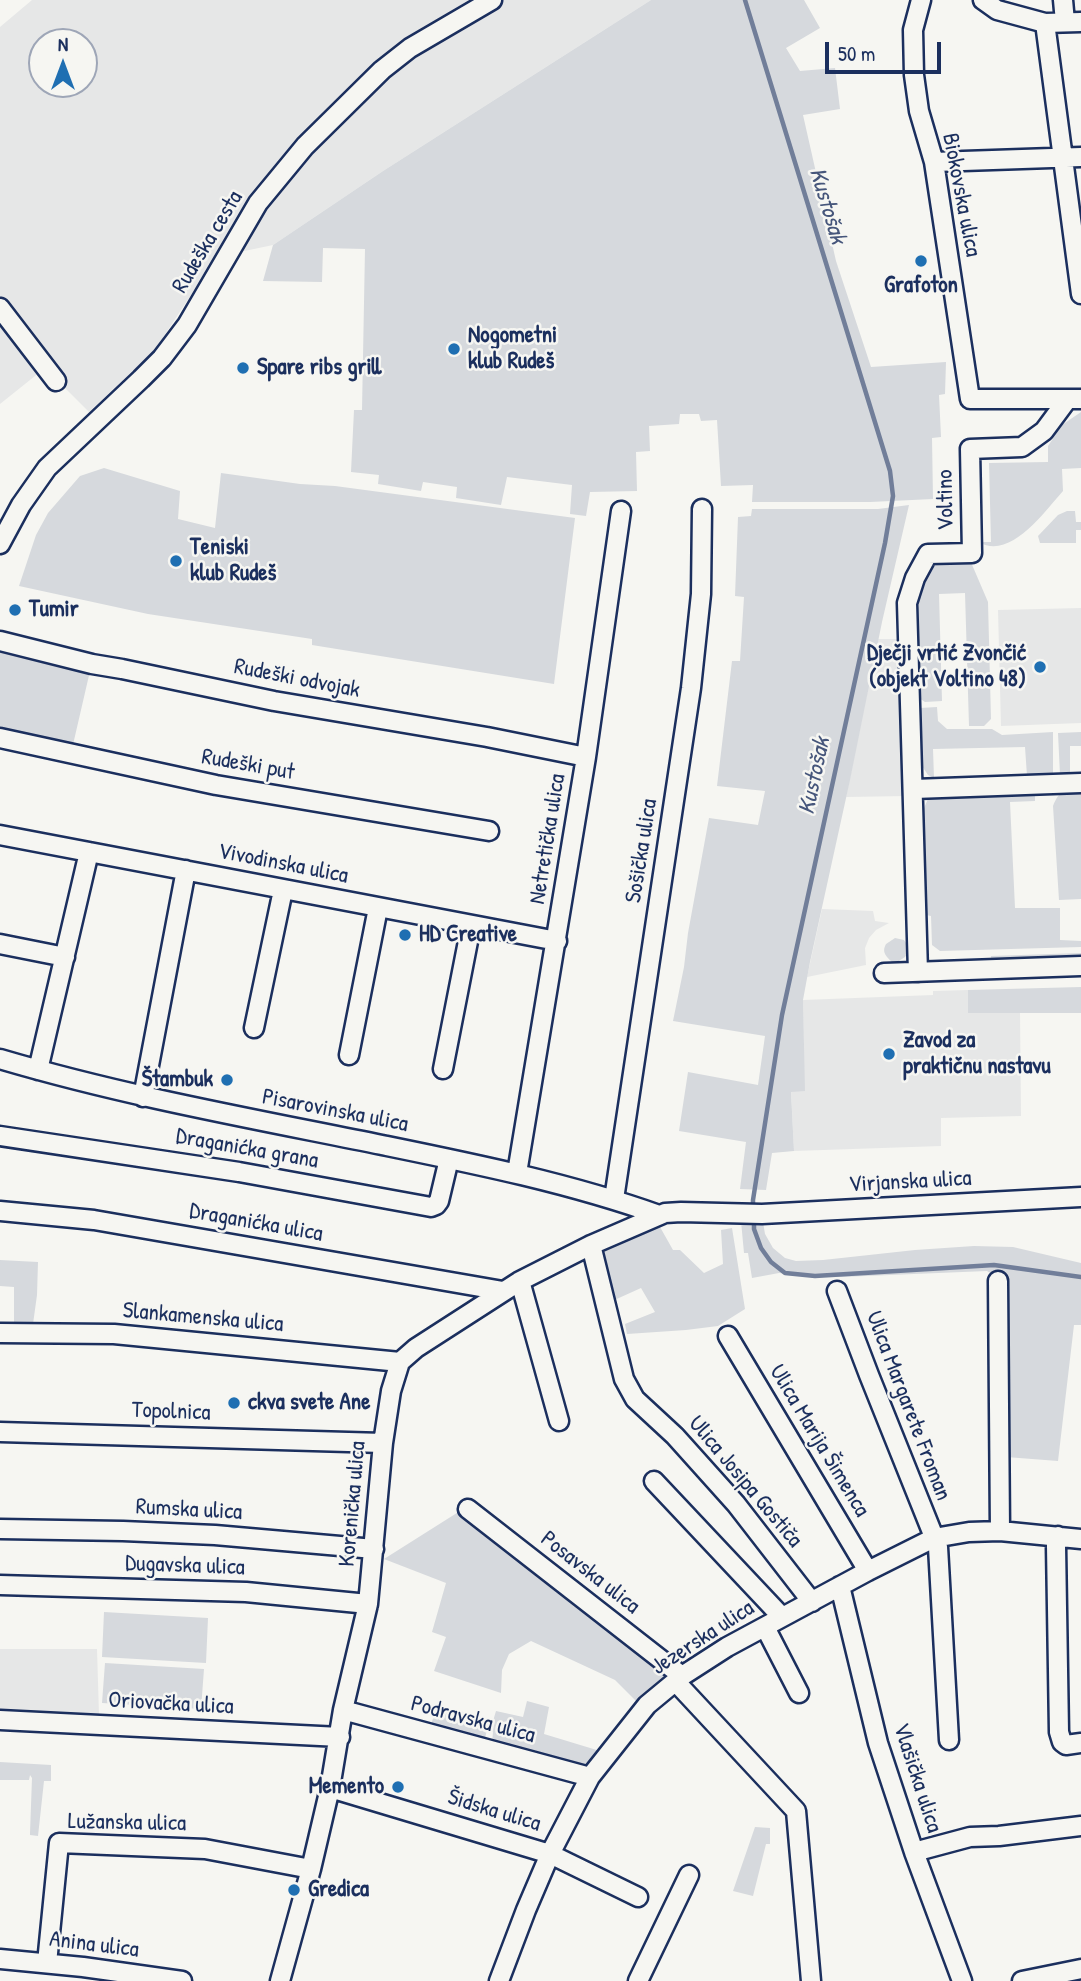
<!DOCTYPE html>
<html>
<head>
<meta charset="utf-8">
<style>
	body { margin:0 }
	#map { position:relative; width:1081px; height:1981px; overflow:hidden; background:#f6f6f2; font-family:"Patrick Hand",sans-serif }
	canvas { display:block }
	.north { position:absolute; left:28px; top:28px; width:70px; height:70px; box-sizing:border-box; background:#f6f6f2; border:2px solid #9ea6b7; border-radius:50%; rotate:0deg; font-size:19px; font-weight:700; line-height:28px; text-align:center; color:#1b2f5e }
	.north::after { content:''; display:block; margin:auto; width:24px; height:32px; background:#1f6fb2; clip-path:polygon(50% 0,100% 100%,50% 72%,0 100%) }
	.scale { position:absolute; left:825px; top:42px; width:116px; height:32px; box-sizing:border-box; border:4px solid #1b2f5e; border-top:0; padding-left:9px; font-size:21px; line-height:24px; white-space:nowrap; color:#1b2f5e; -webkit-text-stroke:5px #f6f6f2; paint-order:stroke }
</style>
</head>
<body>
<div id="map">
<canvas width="1081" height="1981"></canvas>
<div class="north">N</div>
<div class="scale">50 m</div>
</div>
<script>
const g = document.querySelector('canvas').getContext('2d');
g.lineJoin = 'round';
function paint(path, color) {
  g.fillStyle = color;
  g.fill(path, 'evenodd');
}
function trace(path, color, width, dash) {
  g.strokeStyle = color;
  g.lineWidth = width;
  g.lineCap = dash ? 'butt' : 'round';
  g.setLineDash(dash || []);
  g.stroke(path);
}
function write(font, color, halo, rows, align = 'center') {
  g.font = font + ' "Patrick Hand",sans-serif';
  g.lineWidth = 5;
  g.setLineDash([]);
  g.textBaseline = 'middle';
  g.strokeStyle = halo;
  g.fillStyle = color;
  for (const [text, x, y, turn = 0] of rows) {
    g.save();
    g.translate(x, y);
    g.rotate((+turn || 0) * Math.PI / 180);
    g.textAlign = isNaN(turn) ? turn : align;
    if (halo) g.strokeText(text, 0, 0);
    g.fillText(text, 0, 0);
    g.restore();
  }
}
paint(new Path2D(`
	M32,0H651L383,171L273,245L216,257L154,351L89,412L45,368L0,404V27ZM42,42H84V84H42Z
	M1081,608V723L1001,726L998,610Z
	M878,639H903L907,796L846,797Z
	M822,909L873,911L875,921L889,923L876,930L869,938L865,948L866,965L807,977Z
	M968,990L969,1013L1020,1012L1021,1116L941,1118V1146L794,1151L791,1091H804L803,1000L933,995V991Z
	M0,1649H97L99,1715L0,1713Z`), '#e6e7e7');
paint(new Path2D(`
	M651,0H804L820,28L786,48L800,71L835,68L840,109L803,115L836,261L871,367L946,362L945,394L939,395L941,437L932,438L933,499L870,502H752L753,485L721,486L717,420L701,421L699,414H680L679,424L649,426L650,451L636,452L637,491L590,492L586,516L570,514L572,485L507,477L501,505L456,498L457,487L423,482L421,491L378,484L379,475L351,472L354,410H362L365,249L323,248L322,282L263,281L273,245L383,171Z
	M1081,412V468L1062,469L1063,491C1045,511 1010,561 979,542H991L989,463L1048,462V446L1062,425Z
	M104,468L180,491L178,519L215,528L221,473L300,484L335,486L575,518L554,684L312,645V639L148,614L19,586L36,535L48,513L80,476Z
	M909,505L882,622L850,780L810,962L803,1000L805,1091L791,1092L794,1151L772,1153L766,1190L740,1189L746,1142L679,1131L688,1072L758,1085L765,1036L673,1021L684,967L688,933L709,818L758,825L765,791L717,786L732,661H740L744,597L735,596L738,517L751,516L752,509H878Z
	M1067,511H1075L1076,522H1081V530H1076V543H1040L1038,536L1058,515Z
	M936,560H970L988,602L991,719L984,726H969L965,593L939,594L942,701L925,702L919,698C918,666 909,581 936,560Z
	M0,648L90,671L72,749L0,731Z
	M937,707L938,721L947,729H992L1002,735L1053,732V776H1027L1025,747L933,749L934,778L928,775L922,766L920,708Z
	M1081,732V746H1070V775H1060L1058,733Z
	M1081,787V899L1059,900L1053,806C1059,791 1065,788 1081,787Z
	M1035,791V801L1010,802L1015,908H1060V940L1081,941V947L940,951L932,945L931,916L926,915L924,808L928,799L938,795Z
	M895,938L904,940L910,949L905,957L894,964C887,957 881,953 886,944Z
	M1081,953V957L991,961V956Z
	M1081,987V1013H968V990Z
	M741,1221L763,1222L765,1234L773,1248L785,1258L796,1261L823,1260L915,1250L974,1246L1013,1247L1081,1263V1325H1074L1058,1461L1006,1457L1002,1281L987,1271L841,1277H815L779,1273L752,1278L748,1253H744Z
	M660,1227L673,1250H680L704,1273L723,1264L721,1230L732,1228L745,1309L718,1326L686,1330L627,1334L625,1324L655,1312L641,1288L610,1302L603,1262V1247Z
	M0,1260L38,1262L37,1295L33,1324H14V1287L0,1286Z
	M460,1511L667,1674L638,1703L615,1680L531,1641L509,1654L502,1670L501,1693L434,1671L446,1637L432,1632L446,1583L384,1559Z
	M104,1612L208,1618L206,1663L102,1657Z
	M105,1663L204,1669L201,1709L102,1703Z
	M527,1701L549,1707L544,1734L600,1751L589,1766L585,1768L492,1744L493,1732L487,1730L484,1742L430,1729L437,1704L493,1721L496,1711L523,1717Z
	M0,1762L51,1765V1781H44L38,1836L30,1835V1833L32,1778L30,1775L29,1780H0Z
	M755,1827L770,1828V1844H766L753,1896L733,1891Z`), '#d6d9dd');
trace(new Path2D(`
	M745,0L890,471L893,496L885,543L782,1015L753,1200V1209
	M754,1218V1229L761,1248L771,1262L785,1273L815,1276L994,1265L1081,1277`), '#717e99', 4.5);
const minor = new Path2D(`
	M921,0L913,30L914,75L919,111L934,162L970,399H1081
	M983,0L997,10L1045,23
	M1063,0L1065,22
	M1081,22L1045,23L1081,294
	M934,162L1081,157
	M0,308L56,381
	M0,544L21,505L47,468L141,379L162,358L187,325L258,203L305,146L382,70L410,48L492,0
	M0,641L92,664L122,669L274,701L487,737L586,757
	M0,738L216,785L489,831
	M914,789L1081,783
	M0,835L557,941
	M0,944L65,957
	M918,972L907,603L915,578L928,554L972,553L970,449L1022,447L1044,431L1067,400
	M884,973L1081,966
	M254,1028L283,890
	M349,1055L378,908
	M0,1059C125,1096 254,1119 382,1145C475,1164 569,1183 659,1215
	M443,1069L471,926
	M38,1070L89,852
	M143,1097L186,870
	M0,1136L239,1172L431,1207L436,1205L439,1201L449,1159
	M517,1173L586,757L621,511
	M614,1199L691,688L701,594L702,509
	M0,1211L94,1220L503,1291
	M591,1245L624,1379L635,1399L675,1436L736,1504L812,1602
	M520,1281L559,1421
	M998,1281L1000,1531
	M837,1291L869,1375L938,1547L949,1740
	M0,1333L114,1334L400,1362
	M728,1336L868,1571
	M0,1432L383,1443
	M654,1481L782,1617
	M468,1509L682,1676
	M0,1529L123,1531L215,1535L374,1549
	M1058,1536L1056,1546L1059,1732L1062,1742L1066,1745L1081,1743
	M0,1585L246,1592L368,1604
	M840,1586L878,1743L914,1852L962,1981
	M765,1627L799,1693
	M675,1681L796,1811L811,1981
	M343,1710L590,1777
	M0,1720L340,1737
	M330,1788L550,1854L638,1897
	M914,1852L970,1837L999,1836L1081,1826
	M0,1959L83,1967L182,1981
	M47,1963L59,1843L205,1849L311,1869
	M280,1981L311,1869L330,1788L343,1710L368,1604L383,1443L391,1391L400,1362L416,1348L520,1281L591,1245L665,1213L681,1212L762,1214L1081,1197
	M499,1981L526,1910L550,1854L590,1777L647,1705L682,1676L727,1647L868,1571L934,1538L969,1532L1000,1531L1081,1539
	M638,1981L689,1875
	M1022,1981L1081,1969`);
trace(minor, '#1b2f5e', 23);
trace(minor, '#f6f6f2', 18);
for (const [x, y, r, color] of [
	[921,261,7,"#1f6fb2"],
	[454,349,7,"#1f6fb2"],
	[243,368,7,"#1f6fb2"],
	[176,561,7,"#1f6fb2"],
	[15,610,7,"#1f6fb2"],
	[1040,667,7,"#1f6fb2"],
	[405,935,7,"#1f6fb2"],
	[889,1054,7,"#1f6fb2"],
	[227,1080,7,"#1f6fb2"],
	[234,1403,7,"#1f6fb2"],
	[398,1787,7,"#1f6fb2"],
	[294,1890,7,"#1f6fb2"]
]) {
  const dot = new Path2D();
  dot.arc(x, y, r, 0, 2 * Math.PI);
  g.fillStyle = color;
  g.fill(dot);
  trace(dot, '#f6f6f2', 2.5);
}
write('23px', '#1b2f5e', '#f6f6f2', [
	["Biokovska ulica",961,195,79],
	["Rudeška cesta",208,242,-59],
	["Voltino",946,500,-91],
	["Rudeški odvojak",297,679,11],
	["Rudeški put",248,765,10],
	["Netretička ulica",548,839,-81],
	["Sošička ulica",642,851,-81],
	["Vivodinska ulica",283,864,11],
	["Pisarovinska ulica",335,1111,11],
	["Draganićka grana",247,1149,10],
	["Virjanska ulica",910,1182,-3],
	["Draganićka ulica",256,1223,10],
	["Slankamenska ulica",203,1318,5],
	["Ulica Margarete Froman",908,1406,69],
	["Topolnica",171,1412,2],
	["Ulica Marija Šimenca",819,1441,59],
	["Ulica Josipa Gostiča",745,1482,50],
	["Korenička ulica",353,1504,-85],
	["Rumska ulica",189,1510,3],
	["Dugavska ulica",185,1566,2],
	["Posavska ulica",590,1573,38],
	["Jezerska ulica",703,1638,-33],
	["Oriovačka ulica",171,1704,3],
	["Podravska ulica",473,1720,15],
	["Vlašička ulica",917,1778,72],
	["Šidska ulica",494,1811,17],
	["Lužanska ulica",127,1823,1],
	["Anina ulica",94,1945,7]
]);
write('bold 23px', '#1b2f5e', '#f6f6f2', [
	["Grafoton",921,286,"center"],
	["Nogometni",468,336],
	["klub Rudeš",468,362],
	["Spare ribs grill",257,368],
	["Teniski",190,548],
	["klub Rudeš",190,574],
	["Tumir",29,610],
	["Dječji vrtić Zvončić",1026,654,"right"],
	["(objekt Voltino 48)",1026,680,"right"],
	["HD Creative",419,935],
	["Zavod za",903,1041],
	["praktičnu nastavu",903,1067],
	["Štambuk",213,1080,"right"],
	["ckva svete Ane",248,1403],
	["Memento",384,1787,"right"],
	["Gredica",308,1890]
], 'left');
write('italic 24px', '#46567b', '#f6f6f2', [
	["Kustošak",827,206,73],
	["Kustošak",815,776,-78]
]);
</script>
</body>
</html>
